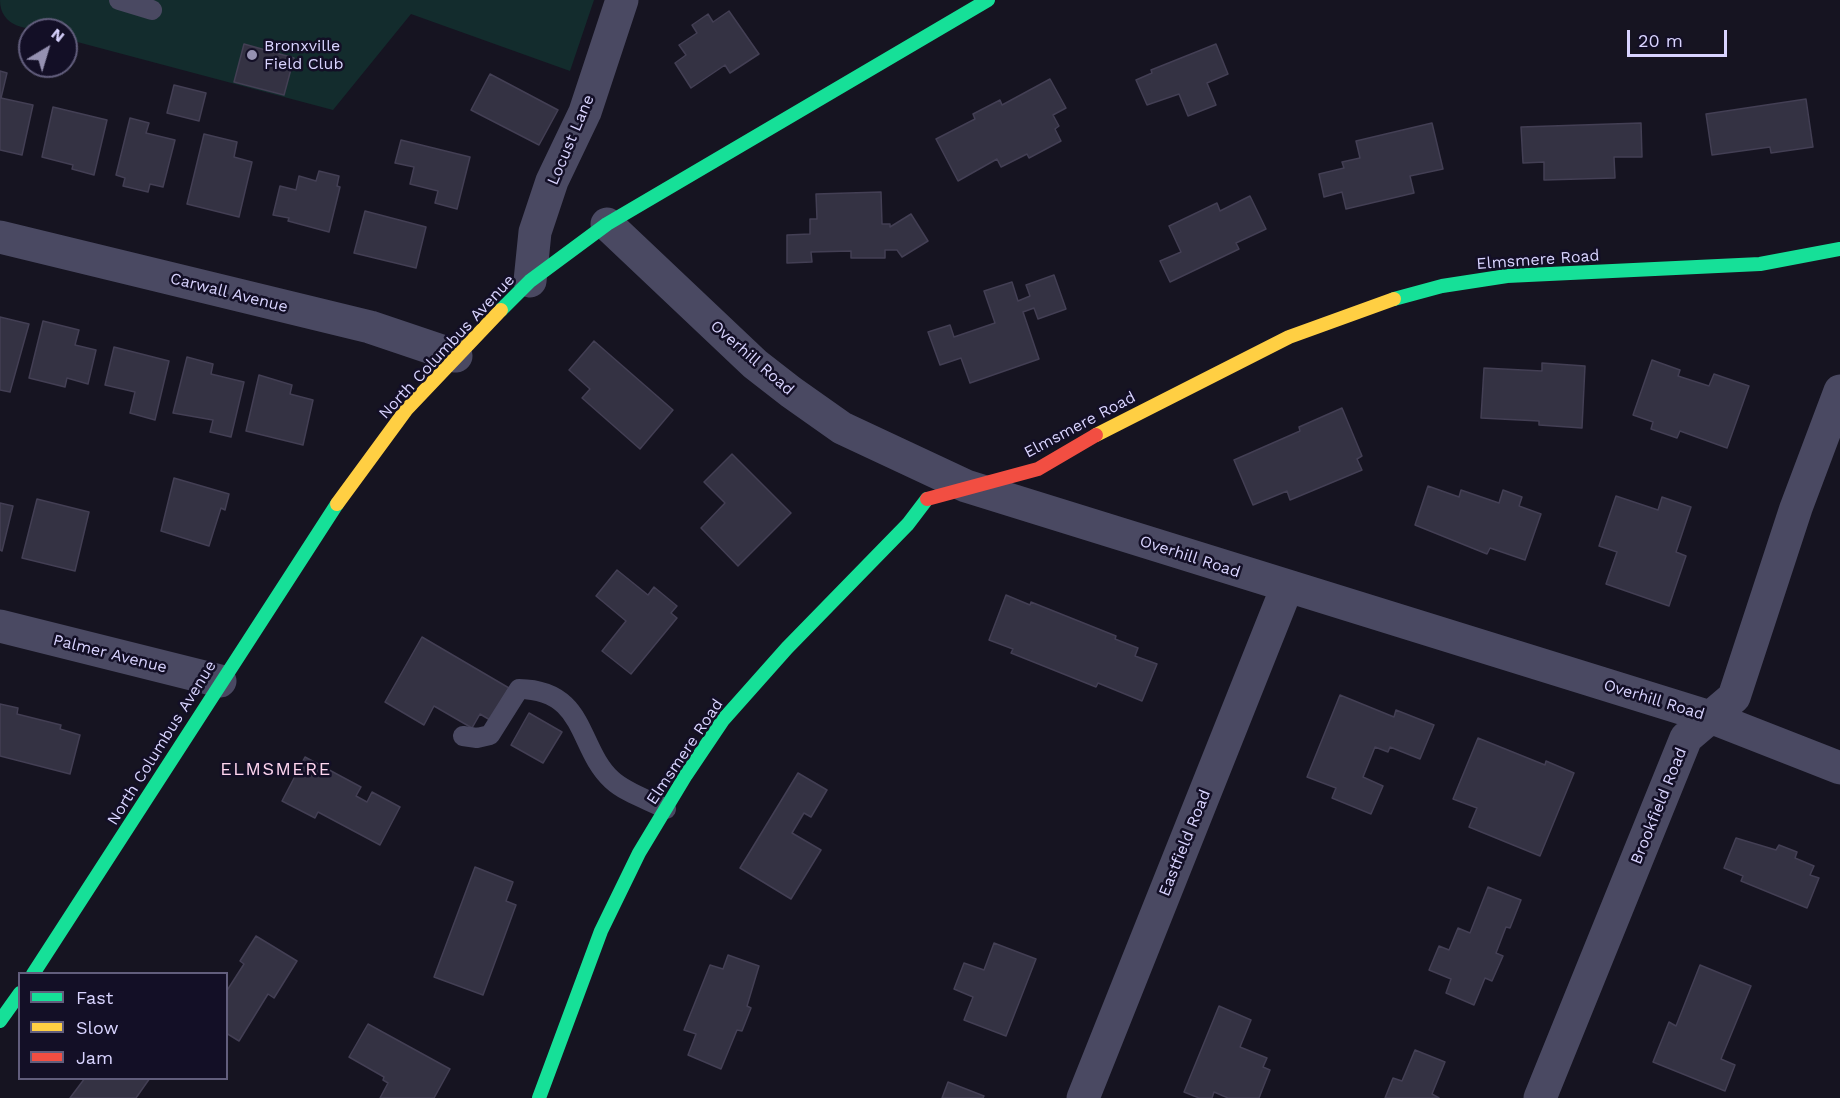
<!DOCTYPE html>
<html>
<head>
<meta charset="utf-8">
<style>
	body { margin:0 }
	#map { position:relative; width:1840px; height:1098px; overflow:hidden; background:#161421; font-family:"Work Sans",sans-serif }
	canvas { display:block }
	.legend { position:absolute; left:18px; top:972px; width:210px; height:108px; box-sizing:border-box; background:#130f26; border:2px solid #625e7d; margin:0; padding:8px 10px; list-style:none; font-size:18px; color:#d9d4ff }
	.legend li { display:flex; align-items:center; gap:12px; height:30px }
	.legend b { width:30px; border:2px solid #625e7d }
	.north { position:absolute; left:18px; top:18px; width:60px; height:60px; box-sizing:border-box; background:#130f26; border:2px solid #625e7d; border-radius:50%; rotate:38deg; font-size:16px; font-weight:700; line-height:24px; text-align:center; color:#d9d4ff }
	.north::after { content:''; display:block; margin:auto; width:21px; height:27px; background:#9591b1; clip-path:polygon(50% 0,100% 100%,50% 72%,0 100%) }
	.scale { position:absolute; left:1627px; top:30px; width:100px; height:27px; box-sizing:border-box; border:3px solid #d9d4ff; border-top:0; padding-left:8px; font-size:18px; line-height:21px; white-space:nowrap; color:#d9d4ff; -webkit-text-stroke:4px #130f26; paint-order:stroke }
</style>
</head>
<body>
<div id="map">
<canvas width="1840" height="1098"></canvas>
<ul class="legend">
<li><b style="height:8px;background:#16e098"></b>Fast</li>
<li><b style="height:8px;background:#ffcf43"></b>Slow</li>
<li><b style="height:8px;background:#f24e42"></b>Jam</li>
</ul>
<div class="north">N</div>
<div class="scale">20 m</div>
</div>
<script>
const g = document.querySelector('canvas').getContext('2d');
g.lineJoin = 'round';
function paint(path, color) {
  g.fillStyle = color;
  g.fill(path, 'evenodd');
}
function trace(path, color, width, dash) {
  g.strokeStyle = color;
  g.lineWidth = width;
  g.lineCap = dash ? 'butt' : 'round';
  g.setLineDash(dash || []);
  g.stroke(path);
}
function write(font, color, halo, rows, align = 'center') {
  g.font = font + ' "Work Sans",sans-serif';
  g.lineWidth = 5;
  g.setLineDash([]);
  g.textBaseline = 'middle';
  g.strokeStyle = halo;
  g.fillStyle = color;
  for (const [text, x, y, turn = 0] of rows) {
    g.save();
    g.translate(x, y);
    g.rotate((+turn || 0) * Math.PI / 180);
    g.textAlign = isNaN(turn) ? turn : align;
    if (halo) g.strokeText(text, 0, 0);
    g.fillText(text, 0, 0);
    g.restore();
  }
}
paint(new Path2D(`
	M0,0H594L570,71L411,14L333,110L66,39V30C43,30 0,34 0,0Z`), '#132c2d');
const building = new Path2D(`
	M729,11L759,54L730,73L725,65L691,88L675,63L686,55L679,45L697,33L692,25L708,14L713,22Z
	M244,44L294,58L284,95L234,82Z
	M1216,44L1228,74L1207,83L1216,105L1188,116L1179,94L1147,105L1136,80L1152,73L1151,70Z
	M0,71L7,73L1,98L33,105L22,155L0,150Z
	M490,74L558,110L539,145L471,110Z
	M1050,79L1066,108L1053,115L1059,126L1055,129L1061,141L1029,158L1027,154L1001,167L997,159L958,181L936,139L975,119L973,114L1000,100L1002,105Z
	M174,85L206,93L199,121L167,113Z
	M1806,99L1813,147L1771,153L1770,147L1712,155L1706,114Z
	M53,107L107,120L94,175L72,169L73,165L42,157Z
	M130,118L149,123L146,133L175,140L163,187L150,184L148,192L123,186L125,178L116,175Z
	M1432,123L1443,169L1410,176L1414,193L1346,209L1342,192L1324,197L1319,174L1344,168L1342,162L1360,158L1356,141Z
	M1641,123L1642,157H1614L1615,178L1544,180V162L1523,163L1521,127Z
	M204,134L237,142L234,157L252,162L239,217L187,204Z
	M401,140L470,157L457,209L435,203L438,191L410,184L414,167L395,163Z
	M319,171L339,176L337,186L340,187L329,232L288,221L289,218L273,215L280,186L296,190L299,176L316,181Z
	M881,192L882,224H890V227L911,214L928,241L902,257L897,250H885V258H851V251L811,252L812,262L787,263V235L810,234V219H817L816,194Z
	M1250,196L1266,229L1236,243L1239,249L1170,282L1160,261L1181,252L1169,226L1217,203L1220,211Z
	M365,211L426,227L416,268L354,253Z
	M1054,275L1066,309L1038,319L1034,308L1023,312L1039,359L970,383L961,358L940,365L928,332L950,325L954,337L995,323L984,291L1012,282L1018,301L1030,296L1026,285Z
	M0,317L29,324L10,392L0,390Z
	M43,321L79,330L75,345L96,350L88,384L67,378L65,387L29,378Z
	M594,341L673,410L640,449L582,398L590,389L569,370Z
	M114,347L169,361L155,420L130,413L135,392L105,385Z
	M187,357L213,364L211,374L244,382L231,437L210,432L213,420L173,413Z
	M1652,360L1680,370L1678,376L1709,386L1714,374L1749,386L1727,448L1680,431L1677,438L1651,429L1653,422L1633,415Z
	M1542,363L1585,366L1582,428L1539,425V421L1481,418L1484,368L1542,371Z
	M259,375L292,385L290,394L313,400L303,445L246,431Z
	M1342,408L1362,456L1357,459L1362,470L1290,500L1287,491L1253,505L1234,460L1300,431L1299,427Z
	M732,454L791,513L738,566L701,528L725,503L704,482Z
	M174,478L229,494L225,510L221,508L209,546L161,531Z
	M1428,486L1459,497L1461,490L1499,503L1503,490L1522,497L1519,506L1541,514L1525,560L1490,548L1487,554L1415,525Z
	M1616,496L1658,510L1662,497L1691,507L1676,552L1686,556L1669,606L1606,584L1617,552L1599,546Z
	M37,499L89,512L75,571L22,558Z
	M0,503L13,506L2,551L0,550Z
	M617,570L648,595L654,587L677,606L671,613L677,618L631,674L602,651L626,621L596,596Z
	M1006,595L1030,605L1031,602L1116,636L1115,639L1138,648L1135,656L1157,664L1142,701L1098,683L1096,687L1011,653L1013,649L989,640Z
	M422,637L509,688L490,720L480,714L472,728L434,706L424,725L385,702Z
	M1340,695L1394,717L1396,710L1434,725L1420,759L1390,747L1388,752L1375,747L1363,777L1383,786L1371,814L1332,798L1336,788L1307,777Z
	M0,704L18,708L17,714L61,725L60,729L80,735L70,774L0,756Z
	M529,713L562,732L543,763L511,745Z
	M1478,738L1545,765L1546,761L1574,773L1540,856L1469,827L1477,808L1453,799Z
	M305,757L361,787L356,796L367,802L372,792L400,807L380,845L318,812L315,818L282,801Z
	M798,773L827,790L811,817L804,813L792,833L821,850L791,899L740,868Z
	M1736,838L1776,850L1779,845L1797,852L1795,858L1814,866L1810,875L1819,878L1807,908L1741,881L1743,876L1724,868Z
	M475,867L513,882L506,901L516,905L483,995L434,977Z
	M1488,887L1521,900L1510,928L1506,927L1496,953L1503,956L1492,981L1485,978L1474,1005L1446,993L1451,979L1429,970L1439,946L1449,950L1458,928L1470,933Z
	M256,936L297,961L274,998L268,994L239,1041L226,1033V992L244,964L240,961Z
	M994,943L1036,959L1006,1036L964,1020L973,997L954,989L964,963L984,970Z
	M728,955L759,966L747,1006L751,1008L742,1031L737,1030L721,1069L688,1055L696,1034L684,1030L710,965L723,969Z
	M1700,965L1751,986L1721,1059L1735,1065L1725,1091L1653,1062L1669,1022L1676,1026Z
	M1219,1006L1251,1020L1240,1047L1267,1058L1263,1067L1270,1070L1259,1098H1228L1214,1092L1212,1098H1199L1184,1092Z
	M368,1024L450,1069L434,1098H380L388,1083L383,1080L384,1077L349,1057Z
	M1415,1050L1445,1062L1432,1094L1439,1098H1385L1393,1078L1402,1081Z
	M85,1078H150L136,1098H70Z
	M948,1082L984,1096L983,1098H942Z`);
paint(building, '#343243');
trace(building, '#433f54', 1.5);
trace(new Path2D(`
	M119,0L152,10
	M463,736L477,738L490,735L519,689C587,690 577,748 612,780C626,793 649,800 666,809`), '#4a4962', 20);
trace(new Path2D(`
	M607,224L755,364L791,392L842,428L966,486L1710,717L1840,768
	M0,237L370,327L456,356
	M530,281L535,232L552,181L585,112L622,0
	M0,626L220,681
	M1083,1098L1287,587
	M1540,1098L1686,738L1734,697L1796,508L1840,391`), '#4a4962', 33);
trace(new Path2D(`
	M1394,299L1442,286L1507,276L1760,264L1840,249
	M501,310L530,281L607,224L988,0
	M33,974L337,504
	M0,1021L20,993
	M539,1098L601,931L639,853L686,775L723,720L787,648L908,524L927,499`), '#16e098', 14);
trace(new Path2D(`
	M1096,435L1289,337L1394,299
	M337,504L406,410L501,310`), '#ffcf43', 14);
trace(new Path2D(`
	M927,499L1038,469L1096,435`), '#f24e42', 14);
for (const [x, y, r, color] of [
	[252,55,6,"#9591b1"]
]) {
  const dot = new Path2D();
  dot.arc(x, y, r, 0, 2 * Math.PI);
  g.fillStyle = color;
  g.fill(dot);
  trace(dot, '#130f26', 2);
}
write('16px', '#d9d4ff', '#130f26', [
	["Bronxville",264,46],
	["Field Club",264,64]
], 'left');
write('16px', '#d9d4ff', '#130f26', [
	["Locust Lane",571,140,-67],
	["Elmsmere Road",1538,260,-4],
	["Carwall Avenue",229,293,14],
	["North Columbus Avenue",447,347,-47],
	["Overhill Road",752,358,41],
	["Elmsmere Road",1080,425,-28],
	["Overhill Road",1190,557,18],
	["Palmer Avenue",110,654,14],
	["Overhill Road",1654,700,17],
	["North Columbus Avenue",162,743,-58],
	["Elmsmere Road",685,752,-56],
	["Brookfield Road",1659,806,-68],
	["Eastfield Road",1185,843,-68]
]);
g.letterSpacing = '1.5px';
write('18px', '#ffd6f0', '#130f26', [
	["ELMSMERE",276,770]
]);
g.letterSpacing = '0px';
</script>
</body>
</html>
